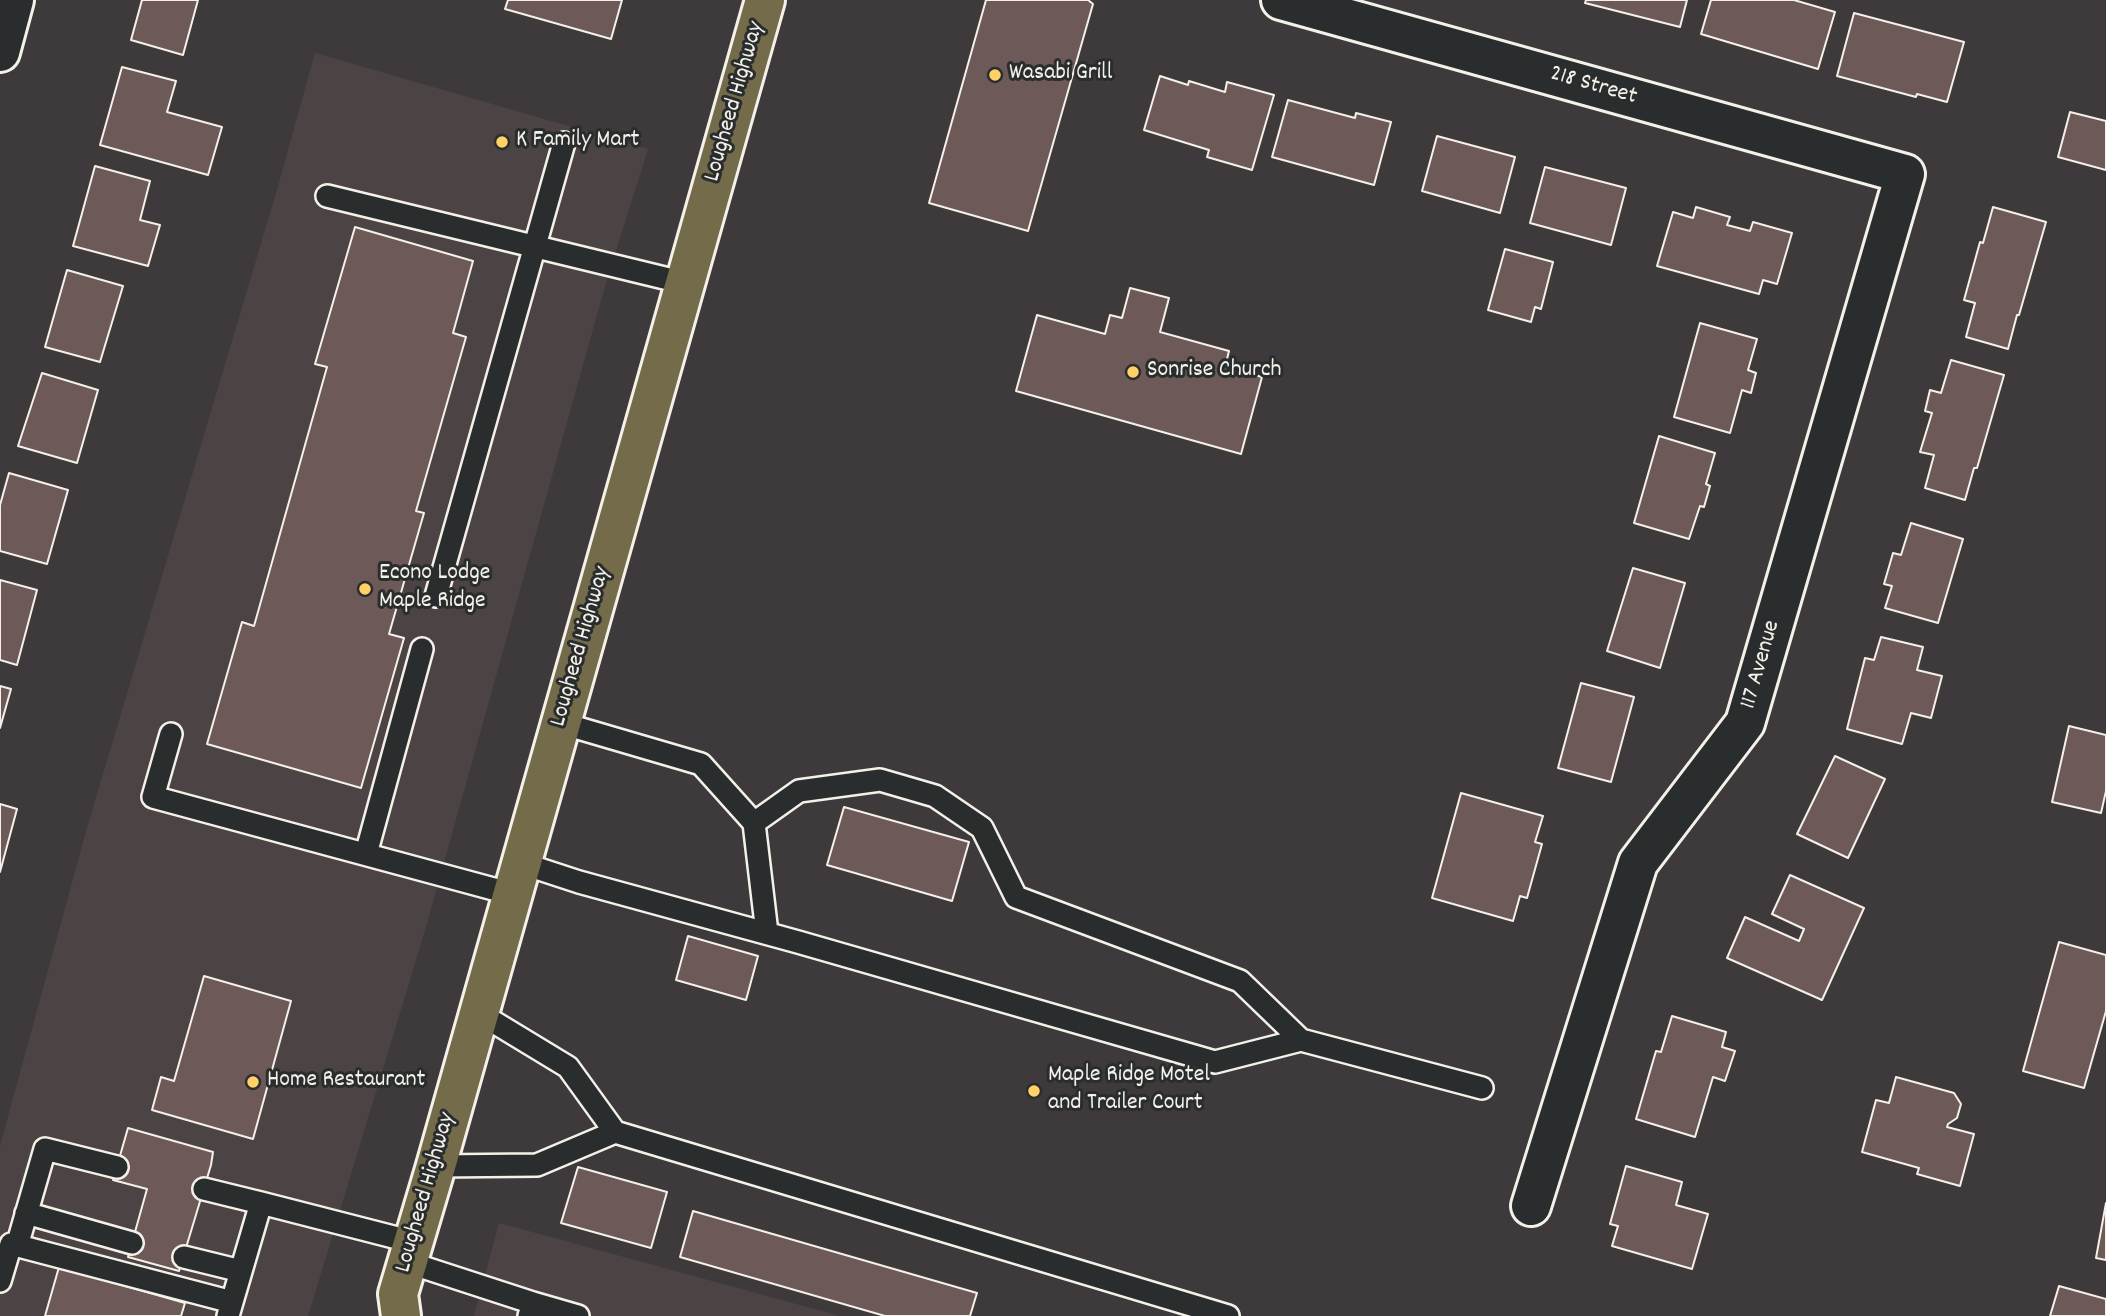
<!DOCTYPE html>
<html>
<head>
<meta charset="utf-8">
<style>
	body { margin:0 }
	canvas { display:block; background:#3e3a3b }
</style>
</head>
<body>
<canvas width="2106" height="1316"></canvas>
<script>
const g = document.querySelector('canvas').getContext('2d');
g.lineJoin = 'round';
function paint(path, color) {
  g.fillStyle = color;
  g.fill(path, 'evenodd');
}
function trace(path, color, width, dash) {
  g.strokeStyle = color;
  g.lineWidth = width;
  g.lineCap = dash ? 'butt' : 'round';
  g.setLineDash(dash || []);
  g.stroke(path);
}
function write(font, color, halo, rows, align = 'center') {
  g.font = font + ' Dekko,sans-serif';
  g.lineWidth = 6;
  g.setLineDash([]);
  g.textBaseline = 'middle';
  g.strokeStyle = halo;
  g.fillStyle = color;
  for (const [text, x, y, turn = 0] of rows) {
    g.save();
    g.translate(x, y);
    g.rotate((+turn || 0) * Math.PI / 180);
    g.textAlign = isNaN(turn) ? turn : align;
    if (halo) g.strokeText(text, 0, 0);
    g.fillText(text, 0, 0);
    g.restore();
  }
}
paint(new Path2D(`
	M315,53L648,149L607,279L425,930L308,1316H0V1146L87,828L277,190Z
	M499,1223L840,1316H474Z`), '#4c4444');
const building = new Path2D(`
	M142,0H198L183,55L131,40Z
	M508,0H622L611,39L505,9Z
	M986,0H1088L1093,4L1028,231L929,203Z
	M1586,0H1687L1680,27L1585,3Z
	M1711,0H1794L1835,12L1818,69L1701,34Z
	M1854,13L1964,42L1947,102L1917,94L1916,97L1837,76Z
	M122,67L176,81L167,112L222,127L208,175L100,145Z
	M1160,76L1188,85L1189,81L1225,92L1227,82L1274,95L1252,170L1207,157L1209,150L1144,130Z
	M1288,100L1355,118L1356,113L1391,122L1374,185L1272,157Z
	M2070,112L2106,121V170L2058,157Z
	M1437,136L1515,157L1500,213L1422,191Z
	M95,166L150,181L140,220L160,225L148,266L73,246Z
	M1545,167L1626,188L1611,245L1530,223Z
	M1696,207L1730,217L1727,225L1750,231L1753,222L1792,233L1777,284L1763,280L1759,294L1657,266L1673,212L1693,218Z
	M1993,207L2046,222L2019,315H2017L2008,349L1966,337L1975,303L1964,300L1980,242L1983,243Z
	M355,227L473,261L453,333L466,337L416,511L424,513L389,634L404,638L361,788L207,744L242,622L254,626L327,367L315,364Z
	M1505,249L1553,262L1541,309L1535,307L1531,322L1488,310Z
	M67,270L123,286L100,362L45,347Z
	M1130,288L1169,298L1160,332L1229,351L1225,367L1262,377L1241,454L1016,391L1037,315L1105,334L1110,315L1122,318Z
	M1700,323L1757,339L1748,370L1756,373L1751,393L1742,390L1730,433L1674,417Z
	M1951,360L2004,375L1977,468H1974L1965,500L1925,488L1934,455L1920,452L1932,413L1925,411L1930,390L1941,393Z
	M42,373L98,390L77,463L18,446Z
	M1659,436L1715,453L1706,484L1710,486L1704,507L1700,506L1689,539L1634,523Z
	M9,473L68,490L47,564L0,551V505Z
	M1911,523L1963,539L1938,623L1885,608L1892,586L1884,584L1893,553L1901,555Z
	M1633,568L1685,583L1660,668L1607,651Z
	M0,580L37,590L17,665L0,660Z
	M1881,637L1923,647L1917,670L1942,676L1931,718L1911,713L1902,744L1847,729L1865,658L1874,660Z
	M1581,683L1634,697L1611,782L1558,768Z
	M0,686L11,689L0,728Z
	M2069,726L2106,735V791L2101,813L2052,802Z
	M1835,756L1885,779L1848,858L1797,834Z
	M1461,793L1543,816L1535,842L1542,844L1527,898L1520,896L1513,921L1432,898Z
	M0,804L17,809L0,872Z
	M844,807L969,842L952,901L827,865Z
	M1790,875L1864,908L1822,1000L1727,958L1745,917L1799,941L1804,929L1772,914Z
	M688,936L758,956L746,1000L676,980Z
	M2059,942L2106,955V1011L2084,1088L2023,1071Z
	M204,976L291,1001L253,1139L152,1110L161,1077L174,1081Z
	M1672,1016L1726,1032L1722,1047L1735,1051L1725,1081L1713,1077L1695,1137L1636,1119L1656,1051L1661,1052Z
	M1896,1077L1954,1093L1961,1104L1957,1118L1948,1124L1947,1127L1974,1134L1960,1186L1917,1174L1919,1168L1862,1152L1876,1100L1889,1103Z
	M128,1128L213,1152L211,1165L179,1271L128,1257L147,1189L113,1180Z
	M1626,1166L1682,1182L1676,1205L1708,1214L1692,1269L1612,1246L1618,1226L1610,1224Z
	M578,1167L667,1192L651,1248L561,1223Z
	M2106,1203V1260L2096,1258Z
	M693,1211L977,1293L970,1316H885L680,1257Z
	M59,1267L185,1303L181,1316H45Z
	M2059,1286L2106,1299V1316H2050Z`);
paint(building, '#6d5a58');
trace(building, '#f4f1e8', 2);
const service = new Path2D(`
	M327,196L685,283
	M436,596L564,143
	M561,723L701,764L754,823L767,933
	M171,734L153,797L512,894
	M754,823L799,791L880,780L935,796L982,828L1016,897L1240,981L1301,1040
	M366,854L422,649
	M521,863L579,882L798,942L1215,1062L1301,1040L1482,1088
	M615,1132L1228,1316
	M436,1166L537,1165L615,1132L568,1067L479,1013
	M204,1189L261,1203
	M26,1213L132,1243
	M17,1246L45,1149L117,1167
	M184,1257L241,1271
	M407,1262L533,1303L529,1316
	M0,1281L11,1244L232,1302L228,1316
	M232,1302L261,1203L413,1242
	M533,1303L578,1316`);
const minor = new Path2D(`
	M1281,0L1905,174L1745,723L1638,863L1531,1206
	M0,52L14,0`);
const trunk = new Path2D(`
	M401,1316L398,1294L436,1166L765,0`);
trace(service, '#f4f1e8', 26);
trace(minor, '#f4f1e8', 44);
trace(trunk, '#f4f1e8', 44);
trace(service, '#2a2d2e', 21);
trace(minor, '#2a2d2e', 38);
trace(trunk, '#746b4b', 38);
for (const [x, y, r, color] of [
	[995,75,7,"#ffd166"],
	[502,142,7,"#ffd166"],
	[1133,372,7,"#ffd166"],
	[365,589,7,"#ffd166"],
	[253,1082,7,"#ffd166"],
	[1034,1091,7,"#ffd166"]
]) {
  const dot = new Path2D();
  dot.arc(x, y, r, 0, 2 * Math.PI);
  g.fillStyle = color;
  g.fill(dot);
  trace(dot, '#2a2d2e', 2.5);
}
write('24px', '#f4f1e8', '#2a2d2e', [
	["Wasabi Grill",1009,75],
	["K Family Mart",516,142],
	["Sonrise Church",1147,372],
	["Econo Lodge",379,575],
	["Maple Ridge",379,603],
	["Maple Ridge Motel",1048,1077],
	["and Trailer Court",1048,1105],
	["Home Restaurant",267,1082]
], 'left');
write('24px', '#f4f1e8', '#2a2d2e', [
	["218 Street",1593,87,16],
	["Lougheed Highway",736,102,-74],
	["Lougheed Highway",582,647,-74],
	["117 Avenue",1762,665,-74],
	["Lougheed Highway",427,1193,-74]
]);
</script>
</body>
</html>
